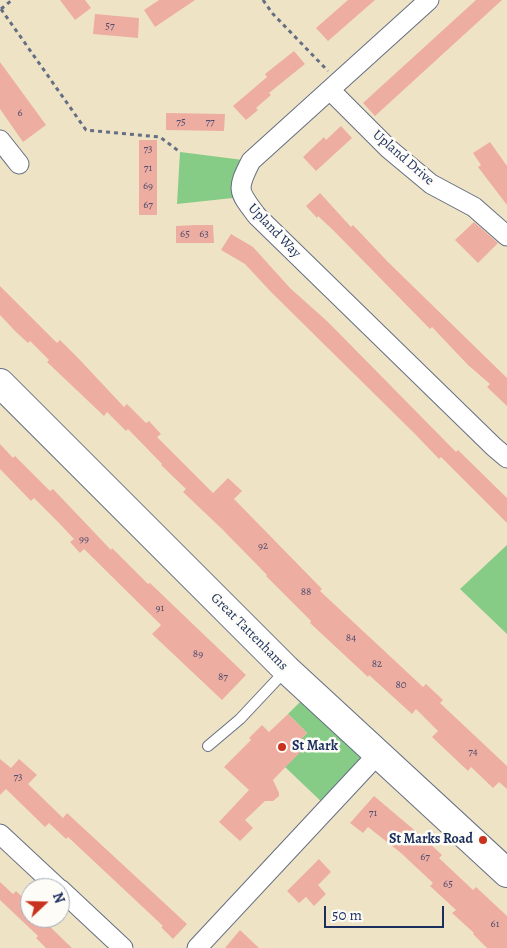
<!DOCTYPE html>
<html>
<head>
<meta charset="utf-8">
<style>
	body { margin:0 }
	#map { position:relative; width:507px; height:948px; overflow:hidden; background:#eee4c5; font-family:Alegreya,serif }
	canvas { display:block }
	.north { position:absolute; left:20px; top:878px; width:50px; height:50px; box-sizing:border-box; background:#fdfcf7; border:1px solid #a3aaba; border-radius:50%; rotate:69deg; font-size:14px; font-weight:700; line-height:20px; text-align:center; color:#1b2f5e }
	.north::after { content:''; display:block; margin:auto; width:18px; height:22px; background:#c8321e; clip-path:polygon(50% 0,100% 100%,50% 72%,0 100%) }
	.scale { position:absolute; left:324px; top:906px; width:120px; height:22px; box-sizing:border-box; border:2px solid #1b2f5e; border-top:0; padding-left:6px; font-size:15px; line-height:18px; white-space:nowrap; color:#1b2f5e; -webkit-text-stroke:4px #fdfcf7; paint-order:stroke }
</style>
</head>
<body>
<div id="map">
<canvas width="507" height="948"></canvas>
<div class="north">N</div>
<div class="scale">50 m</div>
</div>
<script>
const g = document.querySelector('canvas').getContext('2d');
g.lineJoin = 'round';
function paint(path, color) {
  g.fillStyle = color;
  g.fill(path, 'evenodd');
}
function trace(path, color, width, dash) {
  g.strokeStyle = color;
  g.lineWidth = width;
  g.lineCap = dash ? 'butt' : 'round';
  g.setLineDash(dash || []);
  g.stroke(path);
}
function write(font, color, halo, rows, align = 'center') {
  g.font = font + ' Alegreya,serif';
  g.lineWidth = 5;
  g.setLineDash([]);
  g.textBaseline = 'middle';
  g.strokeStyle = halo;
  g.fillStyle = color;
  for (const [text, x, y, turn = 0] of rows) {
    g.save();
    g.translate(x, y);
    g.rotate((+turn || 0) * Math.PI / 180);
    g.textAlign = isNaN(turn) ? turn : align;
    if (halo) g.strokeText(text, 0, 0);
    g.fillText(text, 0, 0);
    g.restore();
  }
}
paint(new Path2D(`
	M180,152L251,161L242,197L177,204Z
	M507,545V634L460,589Z
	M311,691L378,754L328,808L285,767L306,746L300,740L307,733L288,714Z`), '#86cc86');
paint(new Path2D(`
	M60,0H85L91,8L75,20Z
	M159,0H195L155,27L144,10Z
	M348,0H375L328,41L316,28Z
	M476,0H502L375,116L363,103Z
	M95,14L139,18L138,38L93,34Z
	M294,51L305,64L269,93L271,95L256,108L258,110L246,120L233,106L267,77L265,74Z
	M0,62L46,125L23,142L0,109Z
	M166,113L225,114L224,131L166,130Z
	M341,126L352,138L316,171L303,157L324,137L326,140Z
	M139,140H157V215H139Z
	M490,142L507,166V205L478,167L481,165L473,153Z
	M320,193L351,227L353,225L387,261L507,378V406L487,387L490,384L468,365L432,327L430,329L333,230L318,216L317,218L306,206Z
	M474,222L498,243L478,263L455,240Z
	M195,225H213L214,243H176V226Z
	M231,234L253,247L290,288L328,322L456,452L458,450L507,498V523L441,457L439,459L413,432L272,293L245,264L221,250Z
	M0,286L57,343L60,340L79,359L124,407L127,404L146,423L149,421L161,434L157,437L213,493L228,478L242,491L234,499L322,589L320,591L423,687L426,684L443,700L440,703L507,766V789L499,782L493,788L471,767L468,771L432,737L438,731L416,709L412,714L369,675L368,677L310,623L311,621L266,576L267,575L222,529L183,492L186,489L161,465L162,464L128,429L126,431L107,412L104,416L47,362L49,360L30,341L28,343L16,332L0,315Z
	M0,444L13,458L15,456L50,491L53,489L111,550L112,548L148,584L150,583L246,675L222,700L152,634L161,625L84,549L80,553L70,542L74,539L59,523L34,498L31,501L0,469Z
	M288,714L307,733L300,740L306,746L273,780L279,793V796L273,801H265L245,820L253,828L240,841L219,822L249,790L224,767L251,740L249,738L262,725L269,732Z
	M0,759L11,768L19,759L37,775L28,784L63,818L67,813L187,924L173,939L161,927L163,926L68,837L66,839L49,823L45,827L6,789L0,795Z
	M374,796L425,839L442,855L439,858L473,890L476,887L507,916V948H487L473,934L474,933L452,913L456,910L430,886L433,883L401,853L368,827L363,833L350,823Z
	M319,859L331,872L318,885L326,894L314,906L306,897L299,903L287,891Z
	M0,882L13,894L16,891L30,904V918H41L72,948H46L36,938L38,936L0,900Z
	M240,930L259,948H225Z`), '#eeada1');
const service = new Path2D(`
	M208,746L240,719L286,670`);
const minor = new Path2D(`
	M429,0L251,161C236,190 238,191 257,216L494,447L507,458
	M330,90L389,149L431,184L474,207L507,236
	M0,140L19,164
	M0,834L58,888
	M60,889L123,948
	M197,948L378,754`);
const secondary = new Path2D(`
	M0,383L286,669L507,873`);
trace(service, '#656e82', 12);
trace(minor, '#656e82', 21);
trace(secondary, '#656e82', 30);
trace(new Path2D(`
	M263,0L273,14L328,71
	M1,9L86,130L160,137L180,152
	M1,9L12,0`), '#656e82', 3, [4, 4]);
trace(service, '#fff', 10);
trace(minor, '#fff', 19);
trace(secondary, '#fff', 28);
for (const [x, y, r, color] of [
	[282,747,5,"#c8321e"],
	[483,840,5,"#c8321e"]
]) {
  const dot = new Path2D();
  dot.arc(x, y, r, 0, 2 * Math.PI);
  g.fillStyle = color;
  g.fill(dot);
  trace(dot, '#fdfcf7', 2);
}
write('11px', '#504e6f', null, [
	["57",110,26],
	["6",20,113],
	["75",181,122],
	["77",210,122],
	["73",148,149],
	["71",148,168],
	["69",148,186],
	["67",148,205],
	["65",185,234],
	["63",204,234],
	["99",84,539],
	["92",263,546],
	["88",306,592],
	["91",160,608],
	["84",351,638],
	["89",198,654],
	["82",377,664],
	["87",223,677],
	["80",401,685],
	["74",473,752],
	["73",18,777],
	["71",373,813],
	["67",425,857],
	["65",448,884],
	["61",495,924]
]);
write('14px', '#1b2f5e', '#fdfcf7', [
	["Upland Drive",403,158,41],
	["Upland Way",274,231,46],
	["Great Tattenhams",249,632,45]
]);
write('bold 14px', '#1b2f5e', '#fdfcf7', [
	["St Mark",292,747],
	["St Marks Road",473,840,"right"]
], 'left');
</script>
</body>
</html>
